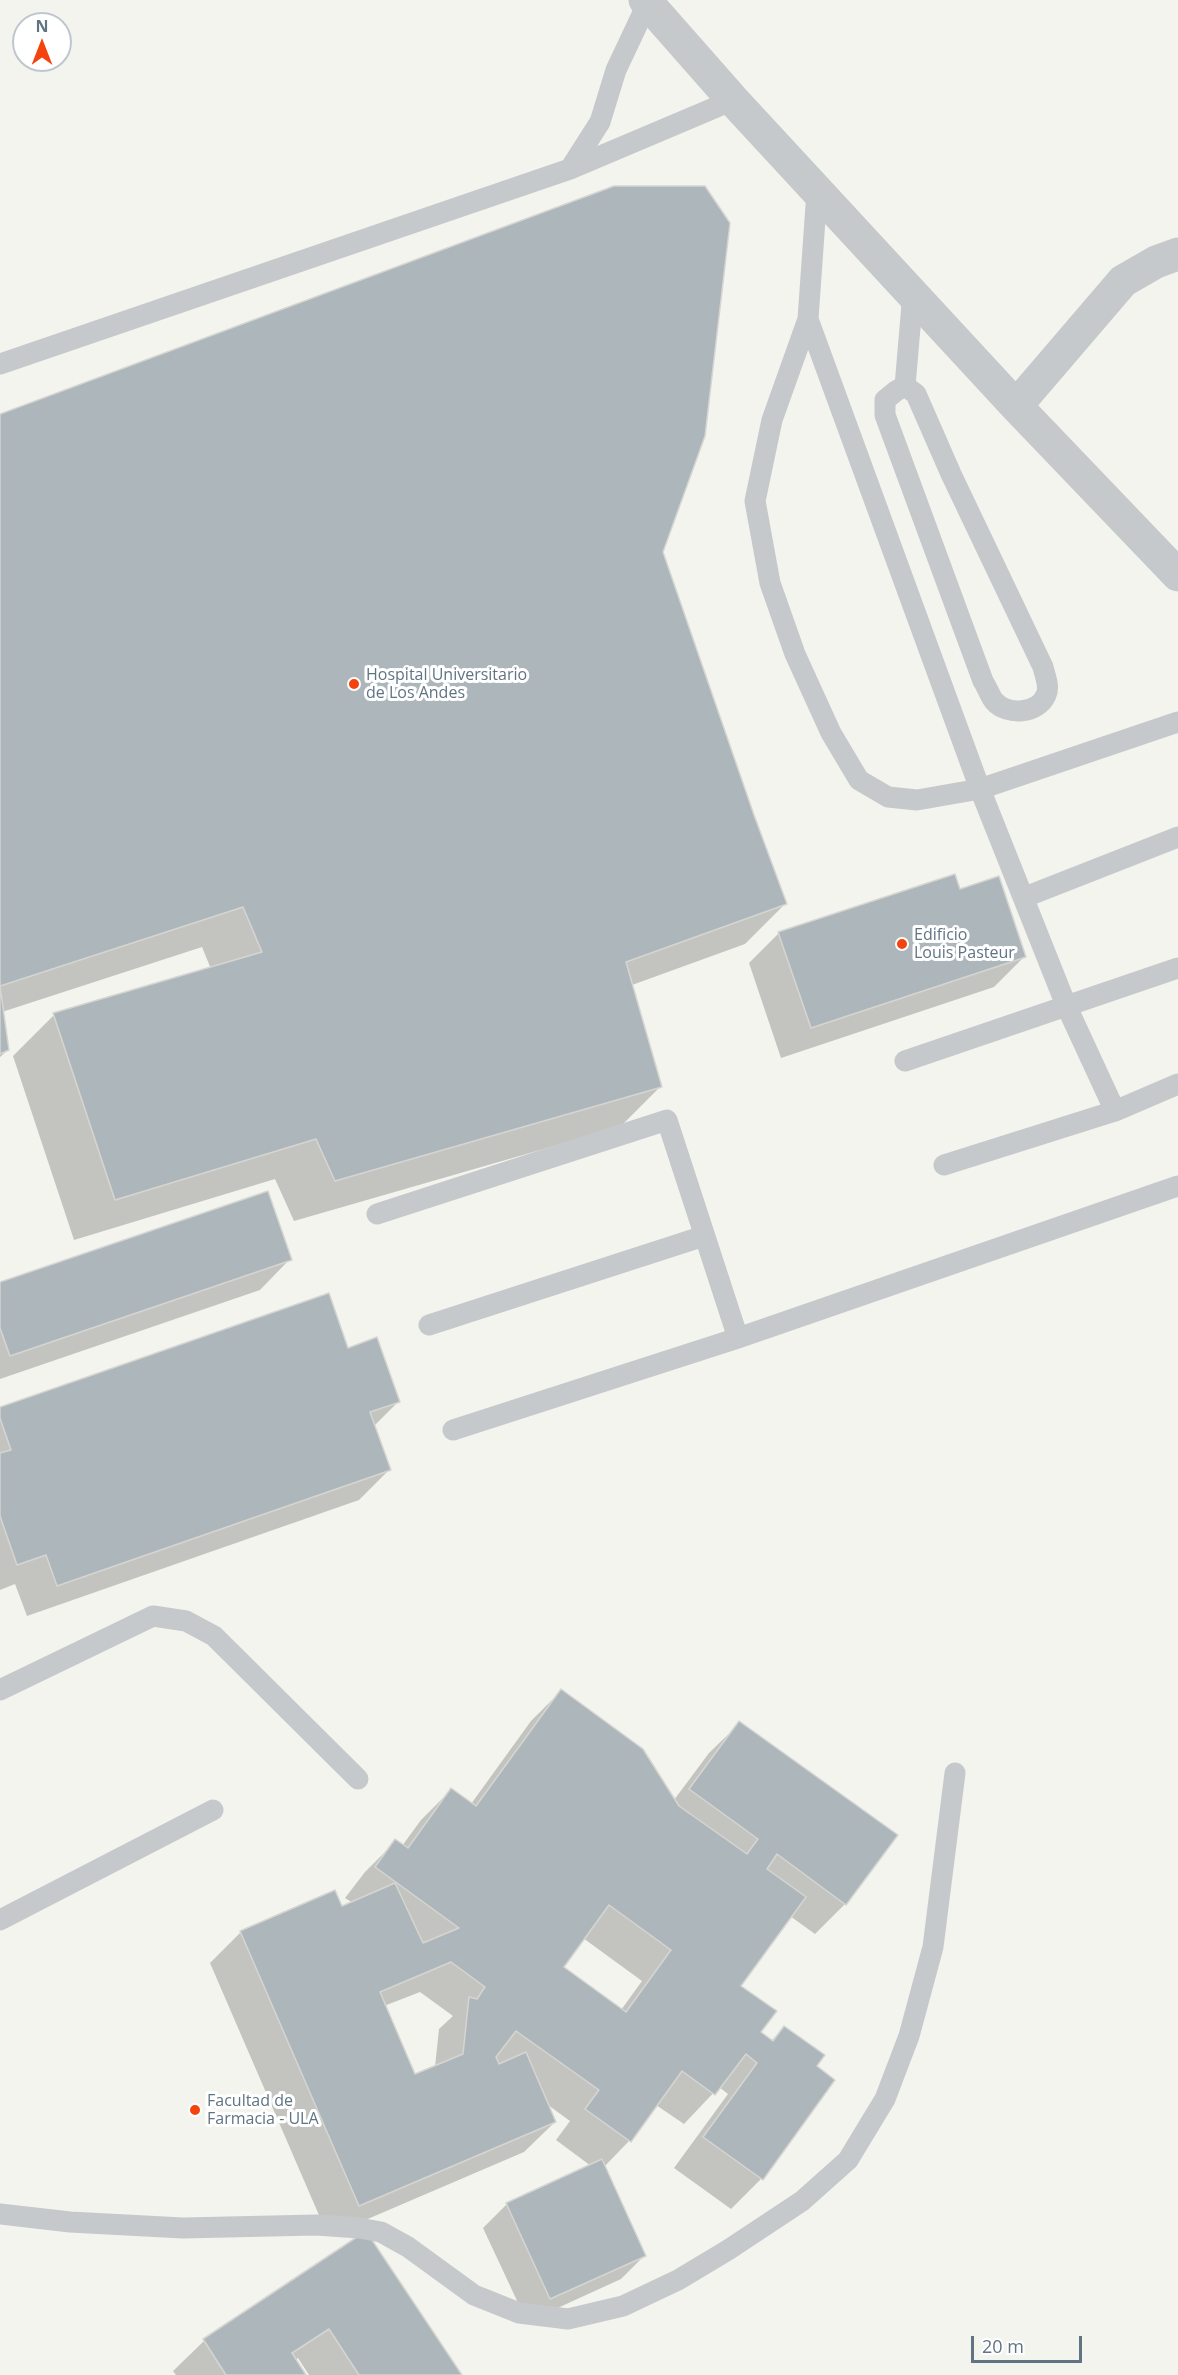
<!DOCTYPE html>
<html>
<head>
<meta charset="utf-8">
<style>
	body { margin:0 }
	#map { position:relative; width:1178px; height:2375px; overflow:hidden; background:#f4f4ef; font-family:"Open Sans",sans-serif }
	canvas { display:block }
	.north { position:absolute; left:12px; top:12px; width:60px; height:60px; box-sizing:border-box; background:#fff; border:2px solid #bfc7ce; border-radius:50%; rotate:0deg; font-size:16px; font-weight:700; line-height:24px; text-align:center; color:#607484 }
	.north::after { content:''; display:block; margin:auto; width:21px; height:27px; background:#f5430e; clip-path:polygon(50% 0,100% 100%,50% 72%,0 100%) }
	.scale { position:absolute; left:971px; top:2336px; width:111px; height:27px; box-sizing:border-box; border:3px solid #607484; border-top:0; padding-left:8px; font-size:18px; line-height:21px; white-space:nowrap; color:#607484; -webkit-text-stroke:4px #fff; paint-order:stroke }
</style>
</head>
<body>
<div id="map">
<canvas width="1178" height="2375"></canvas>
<div class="north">N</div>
<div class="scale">20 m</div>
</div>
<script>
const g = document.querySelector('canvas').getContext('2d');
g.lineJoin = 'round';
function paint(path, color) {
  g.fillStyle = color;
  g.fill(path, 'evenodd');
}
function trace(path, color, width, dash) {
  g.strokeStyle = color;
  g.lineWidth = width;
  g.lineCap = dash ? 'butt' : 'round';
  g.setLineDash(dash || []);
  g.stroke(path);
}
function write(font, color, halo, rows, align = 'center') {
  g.font = font + ' "Open Sans",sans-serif';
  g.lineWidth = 6;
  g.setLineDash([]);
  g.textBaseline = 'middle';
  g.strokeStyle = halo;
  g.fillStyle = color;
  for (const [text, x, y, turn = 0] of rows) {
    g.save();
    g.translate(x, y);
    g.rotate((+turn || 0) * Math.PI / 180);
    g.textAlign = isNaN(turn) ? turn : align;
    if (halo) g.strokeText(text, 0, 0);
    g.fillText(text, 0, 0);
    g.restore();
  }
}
paint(new Path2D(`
	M0,416L661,552L753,815L786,903L745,944L632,985L661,1086L620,1127L294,1221L275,1179L74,1240L13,1056L54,1015L211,969L202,947L2,1012L8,1050L0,1057Z
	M959,891L1024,957L994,987L781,1058L749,963L779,933Z
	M290,1259L260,1290L0,1379V1284Z
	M347,1349L398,1402L374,1426L389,1470L359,1500L27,1616L15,1584L0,1590V1408Z
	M561,1691L674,1800L709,1753L740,1723L845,1904L815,1934L790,1916L739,1986L759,2033L771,2041L784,2028L815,2067L833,2081L761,2179L731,2209L674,2168L728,2094L719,2087L684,2124L656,2105L629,2141L604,2167L645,2255L621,2279L527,2322L483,2228L507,2204L591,2166L556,2140L570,2121L548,2105L555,2122L524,2152L328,2236L210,1963L241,1932L342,1908L353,1903L345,1898L365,1872L396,1841L402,1846L421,1820L451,1790L471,1804L531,1721ZM583,1938L642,1981L621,2010L562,1967ZM420,1992L453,2016L439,2029L435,2067L414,2076L384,2006Z
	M366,2233L460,2375H309L298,2358L295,2360L305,2375H176L173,2371L204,2341Z`), '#0003');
const building = new Path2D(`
	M614,186H705L730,223L705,436L663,552L754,815L787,904L626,962L662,1087L335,1181L316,1139L115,1200L53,1013L262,952L243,907L0,986L9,1050L0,1054V414Z
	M955,874L960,889L999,876L1026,957L811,1028L778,932Z
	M268,1191L292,1260L10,1356L0,1328V1282Z
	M329,1293L348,1348L377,1337L400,1402L370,1412L391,1470L57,1586L46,1555L17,1565L0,1516V1453L11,1450L0,1418V1407Z
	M561,1689L643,1749L679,1806L747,1854L758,1839L689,1789L739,1721L898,1835L846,1905L777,1854L767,1869L806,1897L741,1986L777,2011L761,2032L773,2041L784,2026L825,2055L817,2066L835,2080L763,2180L703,2137L757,2063L746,2054L715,2095L682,2071L631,2142L585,2109L599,2090L516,2031L496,2057L499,2064L526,2052L556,2122L359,2206L240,1931L335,1890L342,1906L395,1883L423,1943L459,1928L375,1867L395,1839L408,1848L451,1788L476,1806ZM609,1905L671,1950L626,2012L564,1967ZM451,1962L485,1987L477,1999L469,1997L463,2054L415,2074L380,1992Z
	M602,2159L646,2256L550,2299L506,2203Z
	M366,2231L462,2375H359L329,2329L292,2353L306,2375H226L203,2339Z`);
paint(building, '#adb6bb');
trace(building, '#d5d5d2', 1.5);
trace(new Path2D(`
	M570,169L600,122L616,70L649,0
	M817,191L808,319L980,789L1066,1005L1115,1111
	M808,319L772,420L755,501L770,583L795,654L831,733L859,780L888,797L917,800L980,789L1178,722
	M0,364L570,169L733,100
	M905,386L916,394L951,474L1043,667C1045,676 1050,687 1046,695C1038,714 1007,716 994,701C990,696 987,687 983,681L885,415V400L896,391Z
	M905,386L913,293
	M1025,897L1178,837
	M905,1061L1178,968
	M944,1165L1115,1111L1178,1084
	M377,1214L667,1120L738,1338
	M429,1325L704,1236
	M453,1430L738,1338L1178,1186
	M0,1690L153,1616L186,1621L214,1636L358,1779
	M0,1920L213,1810
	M0,2214L70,2222L183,2228L316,2225L359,2228L381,2232L408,2247L474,2295L519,2313L568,2319L623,2306L678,2280L728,2250L802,2201L848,2160L885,2099L909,2036L933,1947L955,1773`), '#c6c9cc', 21);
trace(new Path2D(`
	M645,0L733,100L1016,406L1178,575
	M1016,406L1123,281L1156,262L1178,254`), '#c6c9cc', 33);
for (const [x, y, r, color] of [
	[354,684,6,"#f5430e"],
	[902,944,6,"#f5430e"],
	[195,2110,6,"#f5430e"]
]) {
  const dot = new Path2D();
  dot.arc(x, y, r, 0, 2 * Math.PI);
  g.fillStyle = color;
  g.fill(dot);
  trace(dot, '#fff', 2);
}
write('16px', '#607484', '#fff', [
	["Hospital Universitario",366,675],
	["de Los Andes",366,693],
	["Edificio",914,935],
	["Louis Pasteur",914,953],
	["Facultad de",207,2101],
	["Farmacia - ULA",207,2119]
], 'left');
</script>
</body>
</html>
